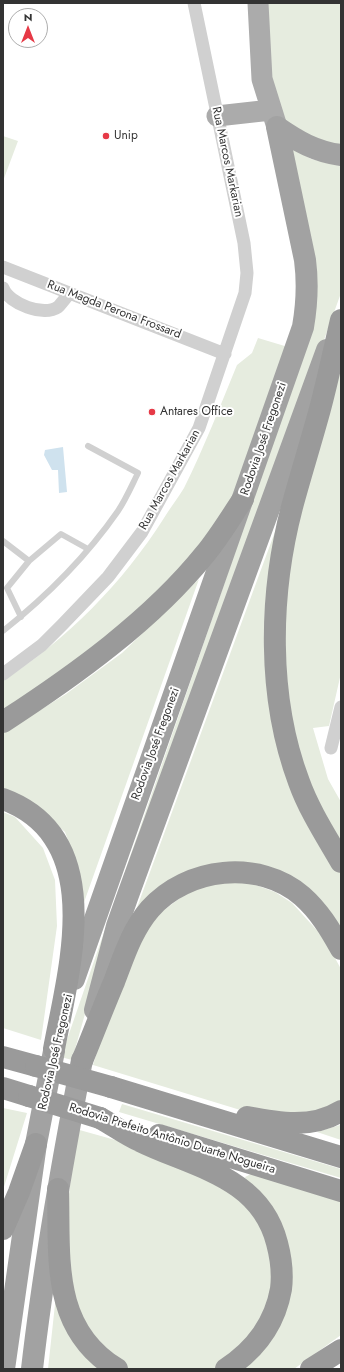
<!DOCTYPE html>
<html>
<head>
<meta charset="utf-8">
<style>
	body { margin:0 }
	#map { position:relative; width:344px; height:1372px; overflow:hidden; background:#fff; font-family:Jost,sans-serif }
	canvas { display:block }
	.frame { position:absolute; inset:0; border:4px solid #333; pointer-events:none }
	.north { position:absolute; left:8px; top:8px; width:40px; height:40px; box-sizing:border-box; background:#fff; border:1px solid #adadad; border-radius:50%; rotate:0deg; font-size:11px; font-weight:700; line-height:16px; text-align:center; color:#333 }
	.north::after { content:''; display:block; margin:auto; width:14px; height:18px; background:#e63946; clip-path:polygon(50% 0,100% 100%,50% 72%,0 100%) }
</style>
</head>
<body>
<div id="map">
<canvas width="344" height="1372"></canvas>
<div class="frame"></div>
<div class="north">N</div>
</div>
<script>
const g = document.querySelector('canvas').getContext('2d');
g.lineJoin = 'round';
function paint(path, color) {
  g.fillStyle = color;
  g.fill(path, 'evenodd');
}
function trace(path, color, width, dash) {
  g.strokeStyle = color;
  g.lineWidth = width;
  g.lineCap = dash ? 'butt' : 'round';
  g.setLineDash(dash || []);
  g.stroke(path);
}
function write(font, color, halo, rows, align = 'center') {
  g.font = font + ' Jost,sans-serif';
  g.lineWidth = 4;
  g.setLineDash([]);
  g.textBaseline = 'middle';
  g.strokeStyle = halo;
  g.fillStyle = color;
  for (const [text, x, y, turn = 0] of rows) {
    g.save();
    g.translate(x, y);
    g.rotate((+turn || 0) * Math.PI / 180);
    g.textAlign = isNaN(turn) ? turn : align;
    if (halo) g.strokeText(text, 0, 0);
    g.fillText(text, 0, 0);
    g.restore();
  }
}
paint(new Path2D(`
	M268,3H341V150C326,142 305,135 291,126C266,108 270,33 268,3Z
	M3,136L18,141L3,181Z
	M291,146L311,159L341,166V293L103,950L72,1060L61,1057L304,352L312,244Z
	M258,338L288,347L233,506L214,532L140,609L3,718V681C68,638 122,584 164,518C170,508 178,498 184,488C204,448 220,406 237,365L252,353Z
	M341,360V673L329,726L313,728L328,779L341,802V851L290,743L282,625L298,513Z
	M291,488L269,684L341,872V938L320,905L229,866L132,921Z
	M199,579L82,908L79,869L65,832L29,800L3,790V733L66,694L122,653Z
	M3,812L15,817L43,848L55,880L57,926L41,1040L3,1028Z
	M233,882L253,884L275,892L292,903L324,938L341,969V1104L314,1116H260L93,1065L122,971L151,920L188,892L210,885Z
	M122,1104L341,1169V1178L119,1112Z
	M3,1108L27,1113L3,1190Z
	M341,1124V1140L317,1132L340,1125Z
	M76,1129L126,1143L233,1188L262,1224L274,1274L265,1319L217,1369H129L109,1359L73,1307L67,1213Z
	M251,1174L341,1201V1335L294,1369H240L290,1290L245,1177Z
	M57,1286L104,1369H48Z`), '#e6ecdf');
paint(new Path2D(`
	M63,447L67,492L59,493L58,470H52L44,455L45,450Z`), '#cfe2ee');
trace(new Path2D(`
	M3,541L29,561
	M21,617L7,588L29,561L61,534L88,549
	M3,631C47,596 86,557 118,511C126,499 132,485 138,473L88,446`), '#d0d0d0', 6);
trace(new Path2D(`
	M3,267L225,354
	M3,288C9,304 44,317 58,307C62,303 66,297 70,293
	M3,674L42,645L62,625L108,577L142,532L199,428L245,293L247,273L244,243L194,3
	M331,748L341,707`), '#d0d0d0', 13);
trace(new Path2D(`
	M258,3L262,79L277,127
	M217,116L271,110`), '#ababab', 21);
trace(new Path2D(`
	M277,127C297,141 316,152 341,155
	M74,979L303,327C307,304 308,283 305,260L277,127
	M95,1010L117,926L128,895L327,350
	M4,1369L36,1144L54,1051
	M32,1369C44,1265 62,1163 82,1060`), '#a2a2a2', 22);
trace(new Path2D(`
	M341,320C334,350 328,379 320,409C311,442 301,474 292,507C269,595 267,697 299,782C309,810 326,836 341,862
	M3,722C74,676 152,620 205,554C219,537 231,517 243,499
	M3,799C108,838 69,968 54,1049
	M3,1057L36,1066
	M82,1061C93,1034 103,1008 114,982C124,956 132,930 150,909C187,867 259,859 302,896C319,911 330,929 341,949
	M111,1087L341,1157
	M3,1088L29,1096
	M247,1117C278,1123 312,1129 341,1111
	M100,1118C113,1125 126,1135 140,1141C193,1167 260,1176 277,1243C281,1258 283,1273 281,1289C275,1323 255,1350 226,1369
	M159,1135L341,1191
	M58,1189C60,1257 50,1328 117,1369
	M3,1229L19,1192L36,1144
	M311,1369L341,1350`), '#9a9a9a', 22);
trace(new Path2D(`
	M36,1066L111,1087
	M29,1096L100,1118`), '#9a9a9a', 22);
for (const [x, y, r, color] of [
	[106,136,4,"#e63946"],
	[152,412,4,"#e63946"]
]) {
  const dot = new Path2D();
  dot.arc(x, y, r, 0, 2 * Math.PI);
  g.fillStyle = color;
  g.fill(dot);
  trace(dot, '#fff', 1.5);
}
write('12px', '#333', '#fff', [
	["Unip",114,136],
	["Antares Office",160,412]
], 'left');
write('12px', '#333', '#fff', [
	["Rua Marcos Markarian",227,162,78],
	["Rua Magda Perona Frossard",114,310,21],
	["Rodovia José Fregonezi",264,439,-71],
	["Rua Marcos Markarian",170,480,-61],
	["Rodovia José Fregonezi",156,744,-70],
	["Rodovia José Fregonezi",56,1052,-77],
	["Rodovia Prefeito Antônio Duarte Nogueira",172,1139,17]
]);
</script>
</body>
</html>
